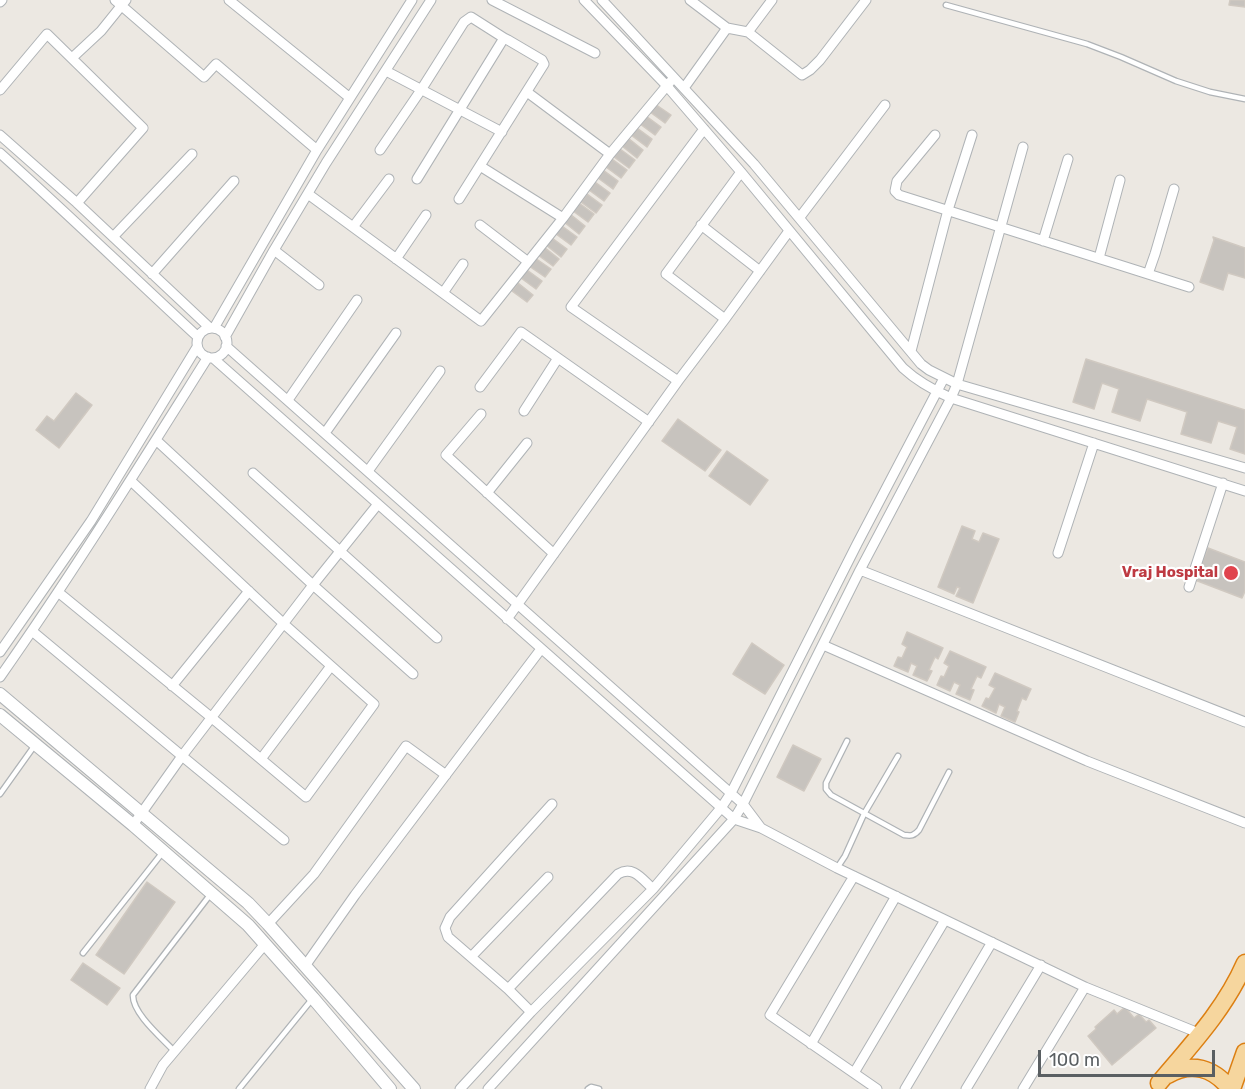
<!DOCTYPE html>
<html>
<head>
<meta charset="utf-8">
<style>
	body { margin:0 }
	#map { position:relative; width:1245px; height:1089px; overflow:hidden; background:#ece8e2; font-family:Rubik,sans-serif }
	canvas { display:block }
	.scale { position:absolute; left:1038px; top:1050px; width:177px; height:27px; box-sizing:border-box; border:3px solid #5a5f62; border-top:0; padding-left:8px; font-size:18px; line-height:21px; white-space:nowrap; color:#5a5f62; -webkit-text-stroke:4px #fff; paint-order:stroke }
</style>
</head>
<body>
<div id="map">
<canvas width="1245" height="1089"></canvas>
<div class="scale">100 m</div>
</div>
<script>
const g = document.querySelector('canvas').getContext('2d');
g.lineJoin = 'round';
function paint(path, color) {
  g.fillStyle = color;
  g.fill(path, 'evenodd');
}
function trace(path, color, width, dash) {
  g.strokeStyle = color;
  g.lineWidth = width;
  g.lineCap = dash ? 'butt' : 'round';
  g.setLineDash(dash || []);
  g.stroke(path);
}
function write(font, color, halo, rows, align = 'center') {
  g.font = font + ' Rubik,sans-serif';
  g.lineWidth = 4.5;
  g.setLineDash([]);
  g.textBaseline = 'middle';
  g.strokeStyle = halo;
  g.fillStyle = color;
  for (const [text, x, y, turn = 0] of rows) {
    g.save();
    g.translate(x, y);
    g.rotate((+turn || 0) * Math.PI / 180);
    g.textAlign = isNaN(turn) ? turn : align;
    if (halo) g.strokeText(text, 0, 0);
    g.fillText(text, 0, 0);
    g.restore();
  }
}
const building = new Path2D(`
	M1230,0H1245V7L1229,5Z
	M655,104L671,115L665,123L650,112Z
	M646,116L661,127L655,135L640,124Z
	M637,128L652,139L647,147L631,135Z
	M628,138L643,150L637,158L622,146Z
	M620,149L635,160L629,168L614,157Z
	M612,159L627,170L621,178L606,167Z
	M603,170L618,181L613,189L598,178Z
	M595,182L610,193L604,201L589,190Z
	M587,194L602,205L596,213L581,202Z
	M579,203L594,214L588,222L573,211Z
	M570,214L585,226L579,234L564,222Z
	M562,226L577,237L571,245L556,234Z
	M1213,237L1245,248V278L1228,273L1223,290L1200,282L1214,240Z
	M552,238L567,249L561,257L546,245Z
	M544,247L559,259L553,266L538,255Z
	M535,258L551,269L545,277L529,266Z
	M527,270L542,281L536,289L521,278Z
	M518,283L533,295L527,302L512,291Z
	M1086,359L1245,410V454L1230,449L1237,427L1218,421L1211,443L1181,434L1187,412L1147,399L1140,421L1112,412L1119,389L1102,383L1094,409L1073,402Z
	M76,393L92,405L59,448L36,430L47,416L54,421Z
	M678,419L721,450L705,471L662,441Z
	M727,451L768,480L750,505L709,476Z
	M962,526L975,531L972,539L979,542L983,533L999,539L973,603L956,596L960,588L957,587L954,594L938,587Z
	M1208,548L1245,562V591L1242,598L1195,580Z
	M907,632L943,648L938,659L935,657L929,670L932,671L927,681L913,675L917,666L911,663L908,672L894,666L898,657L902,658L907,647L902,644Z
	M752,643L784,665L765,694L733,674Z
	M950,651L986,667L981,678L977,676L971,689L974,690L970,700L956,694L960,685L954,682L950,691L937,685L941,676L944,677L949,666L944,663Z
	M995,673L1031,689L1026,700L1022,698L1017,711L1019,712L1015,722L1001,716L1005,707L999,704L996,713L982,706L986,698L989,699L995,688L989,685Z
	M793,745L821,759L804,791L777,777Z
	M147,882L175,902L124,974L96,955Z
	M83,963L120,988L107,1005L71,980Z
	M1125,1007L1134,1018L1139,1014L1146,1022L1149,1020L1156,1028L1112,1065L1088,1036L1096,1029L1095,1027L1114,1010L1117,1014Z`);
paint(building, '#c7c3be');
trace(building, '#d0c9c1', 1.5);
const service = new Path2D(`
	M946,5L1087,44L1121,57L1176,81L1210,92L1245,99
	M847,741L826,783V789L831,795L904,835C911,836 914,836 919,830L949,772
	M0,794L35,745
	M837,868L845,856L864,814L898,756
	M83,953L163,852
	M174,1051C162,1038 132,1013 133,995L210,895
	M239,1089L313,998
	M588,1089L591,1087L599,1089`);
const minor = new Path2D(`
	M115,0L204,77L216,64L317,150
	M229,0L350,98
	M492,0L595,53
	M584,0L666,85L741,172L903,368C918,382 933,390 951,398L1245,491
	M602,0L754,164L921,364L929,370L957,384L1245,468
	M690,0L727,28L748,32L802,75L810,70L820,60L866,0
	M0,2L2,0
	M748,32L772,0
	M72,58L101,31L126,0
	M386,71L502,132
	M684,88L727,28
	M0,90L47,34L143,128L77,203
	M527,92L610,154
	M0,135L77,203L210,328
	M935,135L897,181L895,191L899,195L1189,287
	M380,150L421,90L464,22L471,17L504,38
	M0,153C67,213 132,276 198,337
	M480,166L563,218
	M417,179L504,38L508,40L542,60L544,64L459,199
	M308,194L481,321L563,218L610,154L670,82
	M800,217L885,105
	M480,225L527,261
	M701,225L760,271
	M353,227L389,179
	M113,237L192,154
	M1043,241L1068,159
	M274,250L319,285
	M1099,258L1120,180
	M396,259L426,215
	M152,274L234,181
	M1148,274L1155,254L1174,189
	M443,293L463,264
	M725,319L666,274L741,172
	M214,328L317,150L412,0
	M197 343a15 15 0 1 1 30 0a15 15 0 1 1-30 0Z
	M225,337L274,250L326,163L431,0
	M226,346L743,804L761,828
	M911,351L948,210L972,135
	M213,358L734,819L761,828L837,868L1085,987L1201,1034
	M678,381L571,307L704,129
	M480,387L521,332L649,422
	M288,400L357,300
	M524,411L558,358
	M481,414L446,455L554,554
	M325,433L396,333
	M156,440L313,585L413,674
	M368,471L440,371
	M253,473L437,638
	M487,493L527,443
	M1058,553L1094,443
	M860,570L1245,722
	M1189,587L1223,483
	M58,592L212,718L306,797L374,704L284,624L131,481
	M507,619L678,381L725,319L789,231
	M32,631L182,756L284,840
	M823,645L1087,761L1245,823
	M0,652L91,521L197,347
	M0,677C73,573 140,465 208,357
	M172,686L249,591
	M261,759L331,666
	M133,825L182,756L313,585L378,504
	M854,876L770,1015L877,1089
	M268,924L314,874L406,746L446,775
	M471,957L548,877
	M305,966L355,895L541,649
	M508,989L618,874C633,865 642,879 653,889
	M531,1012L508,989L448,937L445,928L450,917L552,804
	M811,1044L896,896
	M854,1073L945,920
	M150,1089L163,1065L265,944
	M460,1089L531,1012L653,889L721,808L731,793L857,544L944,378
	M488,1089L734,819L743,804L860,570L951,398L957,384L1023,147
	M905,1089L992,942
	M966,1089L1041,965
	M1023,1089L1085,987`);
const tertiary = new Path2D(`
	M0,694L248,903L268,924L414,1089
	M0,715L133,825L248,925L313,998L390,1089`);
const trunk = new Path2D(`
	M1168,1075C1191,1061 1214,1068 1230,1089
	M1159,1083C1191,1045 1225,1009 1245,963
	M1232,1089L1245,1052`);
trace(service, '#afb3b6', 7);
trace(minor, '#afb3b6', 11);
trace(tertiary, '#afb3b6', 14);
trace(trunk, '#dc7f12', 19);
trace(service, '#fff', 4.5);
trace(minor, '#fff', 9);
trace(tertiary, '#fff', 12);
trace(trunk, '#f6d69e', 16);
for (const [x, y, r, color] of [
	[1231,573,8,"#e0444e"]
]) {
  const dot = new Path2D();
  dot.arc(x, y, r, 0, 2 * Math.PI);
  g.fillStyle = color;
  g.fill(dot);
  trace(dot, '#fff', 2);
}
write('bold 15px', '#be3a42', '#fff', [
	["Vraj Hospital",1218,573]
], 'right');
</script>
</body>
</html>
